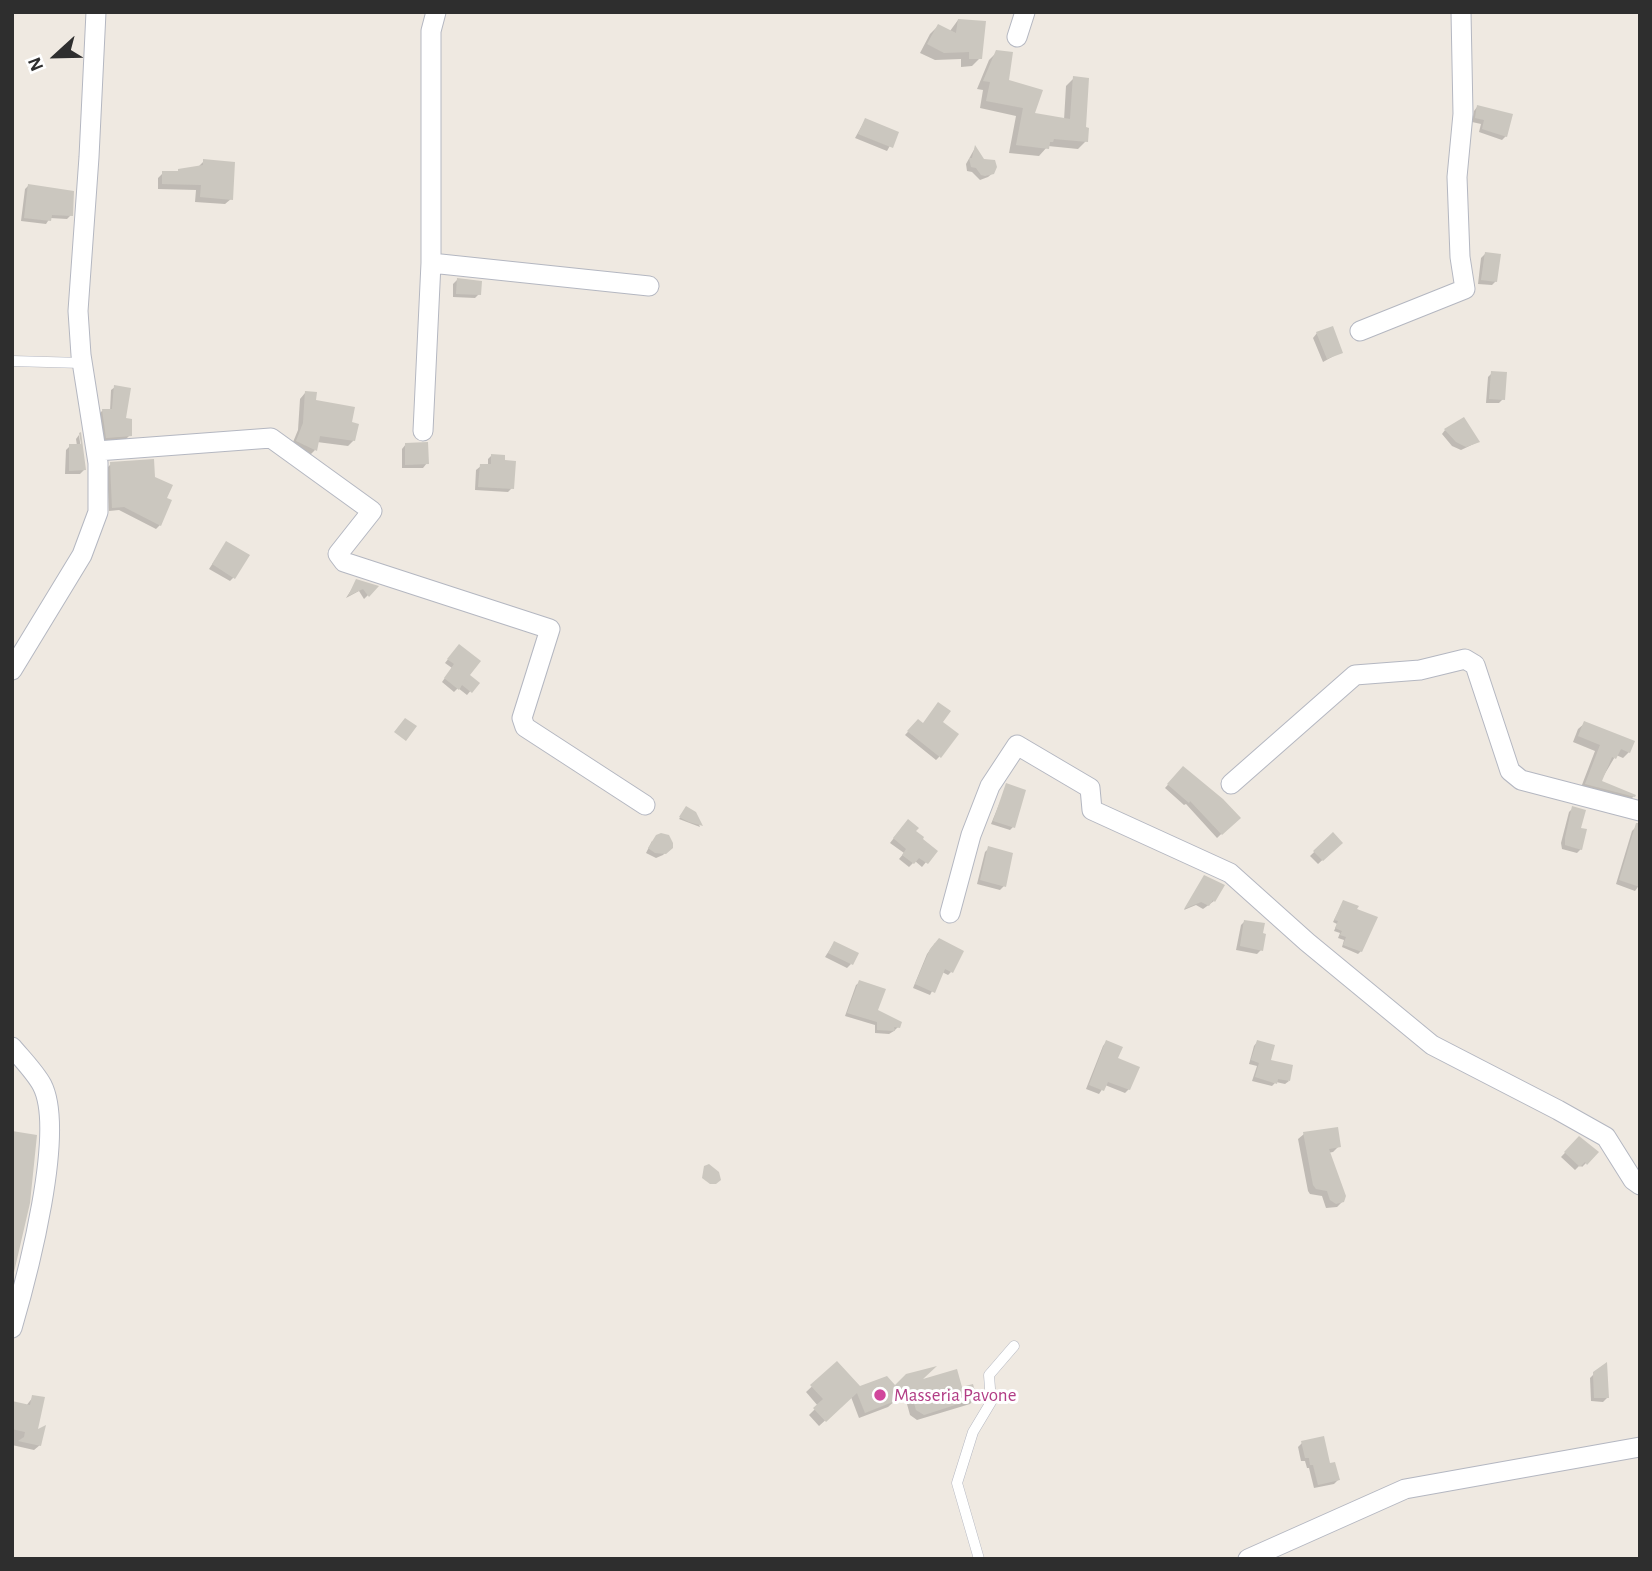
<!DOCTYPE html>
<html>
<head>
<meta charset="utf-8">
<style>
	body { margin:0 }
	#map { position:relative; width:1652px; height:1571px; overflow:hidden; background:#efe9e1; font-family:"Alegreya Sans",sans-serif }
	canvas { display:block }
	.frame { position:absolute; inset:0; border:14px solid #2e2e2e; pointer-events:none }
	.north { position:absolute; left:21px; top:21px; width:70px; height:70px; -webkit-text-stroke:5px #fff; paint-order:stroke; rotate:248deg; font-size:19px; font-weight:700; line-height:28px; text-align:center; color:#2e2e2e }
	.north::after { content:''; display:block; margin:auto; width:24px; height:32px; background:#2e2e2e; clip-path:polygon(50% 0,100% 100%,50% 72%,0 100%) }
</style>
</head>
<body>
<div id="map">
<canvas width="1652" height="1571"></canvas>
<div class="frame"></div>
<div class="north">N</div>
</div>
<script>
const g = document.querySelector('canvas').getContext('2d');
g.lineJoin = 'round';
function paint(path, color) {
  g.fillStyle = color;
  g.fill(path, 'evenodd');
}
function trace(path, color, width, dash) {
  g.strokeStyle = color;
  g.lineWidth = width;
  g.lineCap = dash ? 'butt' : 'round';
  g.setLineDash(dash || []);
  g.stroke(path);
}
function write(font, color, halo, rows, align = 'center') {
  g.font = font + ' "Alegreya Sans",sans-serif';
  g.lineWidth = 6;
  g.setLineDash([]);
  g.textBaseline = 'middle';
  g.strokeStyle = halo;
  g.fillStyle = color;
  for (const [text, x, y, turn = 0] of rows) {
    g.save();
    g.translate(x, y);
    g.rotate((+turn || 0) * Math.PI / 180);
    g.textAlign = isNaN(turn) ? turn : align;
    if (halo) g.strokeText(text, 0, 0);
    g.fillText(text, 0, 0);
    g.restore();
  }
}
paint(new Path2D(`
	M958,20L980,58L972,66L961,67V59L935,60L920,53L930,34L938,26L950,31Z
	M997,52L1007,81L1033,115L1064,120L1066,86L1074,78L1086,141L1078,149L1048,146L1039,156L1009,153L1016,116L980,108L983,90L977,89L989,60Z
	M1477,107L1506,136L1502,140L1479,132L1481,124L1472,122L1474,111Z
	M865,120L897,133L887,151L855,138Z
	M975,148L993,173L988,177L980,180L972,172L967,171L966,164Z
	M204,161L231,199L225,204L195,202L196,190L158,189V178L163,173H176L179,170L198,167Z
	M28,186L71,215L67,219L50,218L46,224L21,221L25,189Z
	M1485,254L1496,281L1492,285L1478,284L1481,258Z
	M457,280L479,294L475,298L453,297V284Z
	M1317,333L1341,352L1323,362L1313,338Z
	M1492,373L1503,399L1499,403H1486L1488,377Z
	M115,387L130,435L126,439L103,441L99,414L103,410L110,411L111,390Z
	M305,393L350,424L354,440L348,446L317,442L315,450L310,455L291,447L298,430L300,399Z
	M1445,430L1478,442L1461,450L1452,446L1442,434Z
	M79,435L84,470L80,474H65L66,450L70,446H77L76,439Z
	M406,444L427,463L423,468H402V449Z
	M492,455L512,488L508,492L475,490L476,470L481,466H488V459Z
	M111,464L153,478L165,499L160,525L156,529L119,510L109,511L107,468Z
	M226,543L234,577L230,581L209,569Z
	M357,581L376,587L364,599L359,591L346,598Z
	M456,649L468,676L477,683L467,695L458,688L454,692L442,682L452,668L445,663Z
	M918,721L922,725L940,722L939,757L936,760L905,735Z
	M1585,723L1629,752L1623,758L1616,755L1600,782L1634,796L1628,802L1580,790L1595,751L1573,742L1578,729Z
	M1183,768L1238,818L1217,838L1186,804L1184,805L1165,788Z
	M1007,785L1013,827L1010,830L991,824Z
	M1573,808L1579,829L1581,849L1577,853L1562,849L1561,843L1569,812Z
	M687,809L695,814L700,827L679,819Z
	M904,825L914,831L935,851L922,867L915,861L909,867L899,859L904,853L890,843Z
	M1636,827L1640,884L1635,891L1616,884L1632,831Z
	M1333,834L1341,843L1318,864L1310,856Z
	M652,841L671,847L663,855L656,858L646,853Z
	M989,848L1004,886L1000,890L977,884L985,852Z
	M1204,877L1214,901L1203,909L1196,905L1184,910Z
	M1343,902L1361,951L1358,954L1342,947L1344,940L1338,938L1340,933L1334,931L1337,924L1333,922Z
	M1245,921L1261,950L1257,954L1236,950L1241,925Z
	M834,943L851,964L847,968L825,957Z
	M935,943L951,972L948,975L942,972L930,995L913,988L927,954Z
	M860,982L876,1011L898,1027L894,1031L889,1034L875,1033V1025L845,1016L856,985Z
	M1106,1042L1129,1089L1125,1093L1105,1085L1099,1094L1086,1089L1103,1046Z
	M1257,1042L1269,1062L1289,1081L1285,1084L1276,1082L1272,1086L1252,1081L1257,1066L1249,1064L1254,1046Z
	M1304,1134L1339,1146L1333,1152L1328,1153L1343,1201L1337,1207L1326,1208L1322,1196L1310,1194L1308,1191L1298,1139Z
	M1579,1138L1597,1152L1582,1167L1580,1165L1575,1170L1561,1157Z
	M837,1363L860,1388L894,1387L917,1382L961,1389L975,1398L970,1404L917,1420L910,1415L904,1393L888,1407L859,1418L851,1397L819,1426L809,1415L818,1406L806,1392Z
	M1594,1374L1607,1398L1603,1402L1591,1401L1590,1378Z
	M33,1397L36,1432L40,1445L34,1450L12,1445V1403L26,1406Z
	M1302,1443L1328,1465L1338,1480L1334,1484L1314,1488L1309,1468H1307L1305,1461H1301L1298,1447Z`), '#0003');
paint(new Path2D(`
	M958,19L986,21L982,59H969V52L944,53L927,44L938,24L956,33Z
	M996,50L1013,52L1009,80L1043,90L1035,113L1070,119L1073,76L1089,78L1086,127L1089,128L1088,142L1054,139L1053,142H1050L1049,149L1016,145L1023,108L986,101L990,82L983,81Z
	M1477,105L1513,114L1507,137L1482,129L1484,120L1475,118Z
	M865,118L899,132L893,148L858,134Z
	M975,145L984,159L995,160L997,167L994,174L985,176L981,175L976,168L971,167L969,158H972Z
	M203,159L235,162L233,200L200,197L201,185L162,184V171H178V169L203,165Z
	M28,184L74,191L73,216L52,215L51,221L24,218Z
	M1485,252L1501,254L1497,282L1481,280Z
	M457,278L482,281L481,295L456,294Z
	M1333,326L1343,353L1327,359L1316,332Z
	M1491,371L1507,372L1505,400L1489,399Z
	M114,385L131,388L126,418L132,419V436L106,438L102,409H112Z
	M305,391L317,392L316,400L355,407L352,422L359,424L355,441L320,436L317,451L296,441L303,423Z
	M1464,417L1480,442L1466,447L1456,442L1444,429Z
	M81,432L86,470L69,471V444H81L79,433Z
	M428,442L429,464L405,465V443Z
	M491,454L505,455V460L516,461L514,489L478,487L480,464H491Z
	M154,459L155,477L173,485L167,498L172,500L161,526L124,507L112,508L110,462Z
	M226,541L250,555L235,579L212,564Z
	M356,579L379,586L369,597L363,589L348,596Z
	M459,644L481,661L470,675L480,683L472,693L462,685L459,690L444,678L454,664L447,659Z
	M938,702L951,711L943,722L959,734L941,758L907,731L918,719L923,723Z
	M405,718L417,726L406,741L394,732Z
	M1584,721L1635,741L1630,753L1621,749L1616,759L1612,757L1602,781L1636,795L1635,797L1585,784L1600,745L1578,736Z
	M1183,766L1223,799L1241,818L1222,835L1190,801L1189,803L1167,784Z
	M1006,783L1026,790L1015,828L993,821Z
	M686,806L696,812L703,826L689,822L679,817Z
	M1572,806L1586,810L1581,828L1587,829L1582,850L1565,845V838Z
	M908,819L919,828L916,831L924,837L923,839L938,851L928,864L919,858L914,864L902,855L906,849L893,838Z
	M1636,823H1640V887L1619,880Z
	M1333,832L1343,843L1323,861L1313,851Z
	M661,833L669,835L673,843V848L666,854L655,853L648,848L656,835Z
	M988,846L1013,853L1006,887L980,880Z
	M1204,875L1225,885L1215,902L1213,900L1209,906L1201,902L1184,909Z
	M1343,900L1359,906L1357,909L1378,917L1362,952L1343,945L1346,937L1340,935L1342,931L1335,928L1338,921L1334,920Z
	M1244,920L1265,923L1263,933L1266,934L1263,951L1240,946Z
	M939,938L964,951L953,973L945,969L935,993L915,984L930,949Z
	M834,941L859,953L853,965L828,953Z
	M859,980L886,989L878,1010L902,1022L900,1028L894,1027L895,1031L877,1030V1022L847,1013Z
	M1106,1040L1123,1047L1118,1058L1140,1067L1130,1090L1108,1082L1104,1091L1089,1085Z
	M1257,1040L1275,1045L1271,1060L1293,1065L1290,1081L1278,1079L1277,1084L1255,1077L1259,1063L1251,1060Z
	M1338,1127L1341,1147L1329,1149L1346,1196L1344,1202L1336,1204L1330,1200L1327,1191L1316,1189L1313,1185L1303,1132Z
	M12,1131L37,1135L30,1203L12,1281Z
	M1579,1136L1599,1152L1587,1165L1585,1162L1580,1167L1564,1152Z
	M709,1164L719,1172L721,1180L716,1184H710L702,1178L704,1166Z
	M837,1361L860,1386L887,1376L895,1385L906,1374L937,1366L923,1379L957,1369L962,1387L973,1384L977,1398L924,1415L916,1410L910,1389L895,1401L865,1413L857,1393L826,1422L813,1408L823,1399L810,1385Z
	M1607,1362L1609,1398H1594L1593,1372Z
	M32,1395L45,1397L38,1429L46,1425L41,1446L18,1441L24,1437L25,1432L12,1429V1401L30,1405Z
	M1324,1436L1330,1463L1335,1462L1340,1480L1318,1485L1313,1465H1310L1309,1458H1305L1301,1441Z`), '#cbc7bf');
const service = new Path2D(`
	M12,361L82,363
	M979,1559L957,1483L973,1432L991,1402L989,1375L1014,1346`);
const minor = new Path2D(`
	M1017,37L1025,12
	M431,263L649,286
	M1360,331L1465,289L1460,257L1457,177L1463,114L1461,12
	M423,431L431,263V31L436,12
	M97,451L271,438L372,511L338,554L344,562L550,629L522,718L525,727L645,805
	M12,670L82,555L98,512V463L81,355L78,311L89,157L96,12
	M1231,784L1355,675L1420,670L1465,659L1475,665L1510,771L1521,780L1640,811
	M950,913L971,835L990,786L1017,745L1090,788L1092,810L1230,873L1307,942L1432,1045L1558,1110L1606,1137L1633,1180L1640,1185
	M12,1047C22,1059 35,1072 42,1085C66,1131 27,1277 12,1328
	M1248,1559L1405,1489L1640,1447`);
trace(service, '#b4b7c1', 11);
trace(minor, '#b4b7c1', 21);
trace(service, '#fff', 10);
trace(minor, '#fff', 19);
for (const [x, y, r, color] of [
	[880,1395,7,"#d1479c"]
]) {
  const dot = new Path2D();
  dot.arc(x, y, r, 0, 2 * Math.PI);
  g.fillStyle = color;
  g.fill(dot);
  trace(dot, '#fff', 2.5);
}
write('19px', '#b23c85', '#fff', [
	["Masseria Pavone",894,1395]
], 'left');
</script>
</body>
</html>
